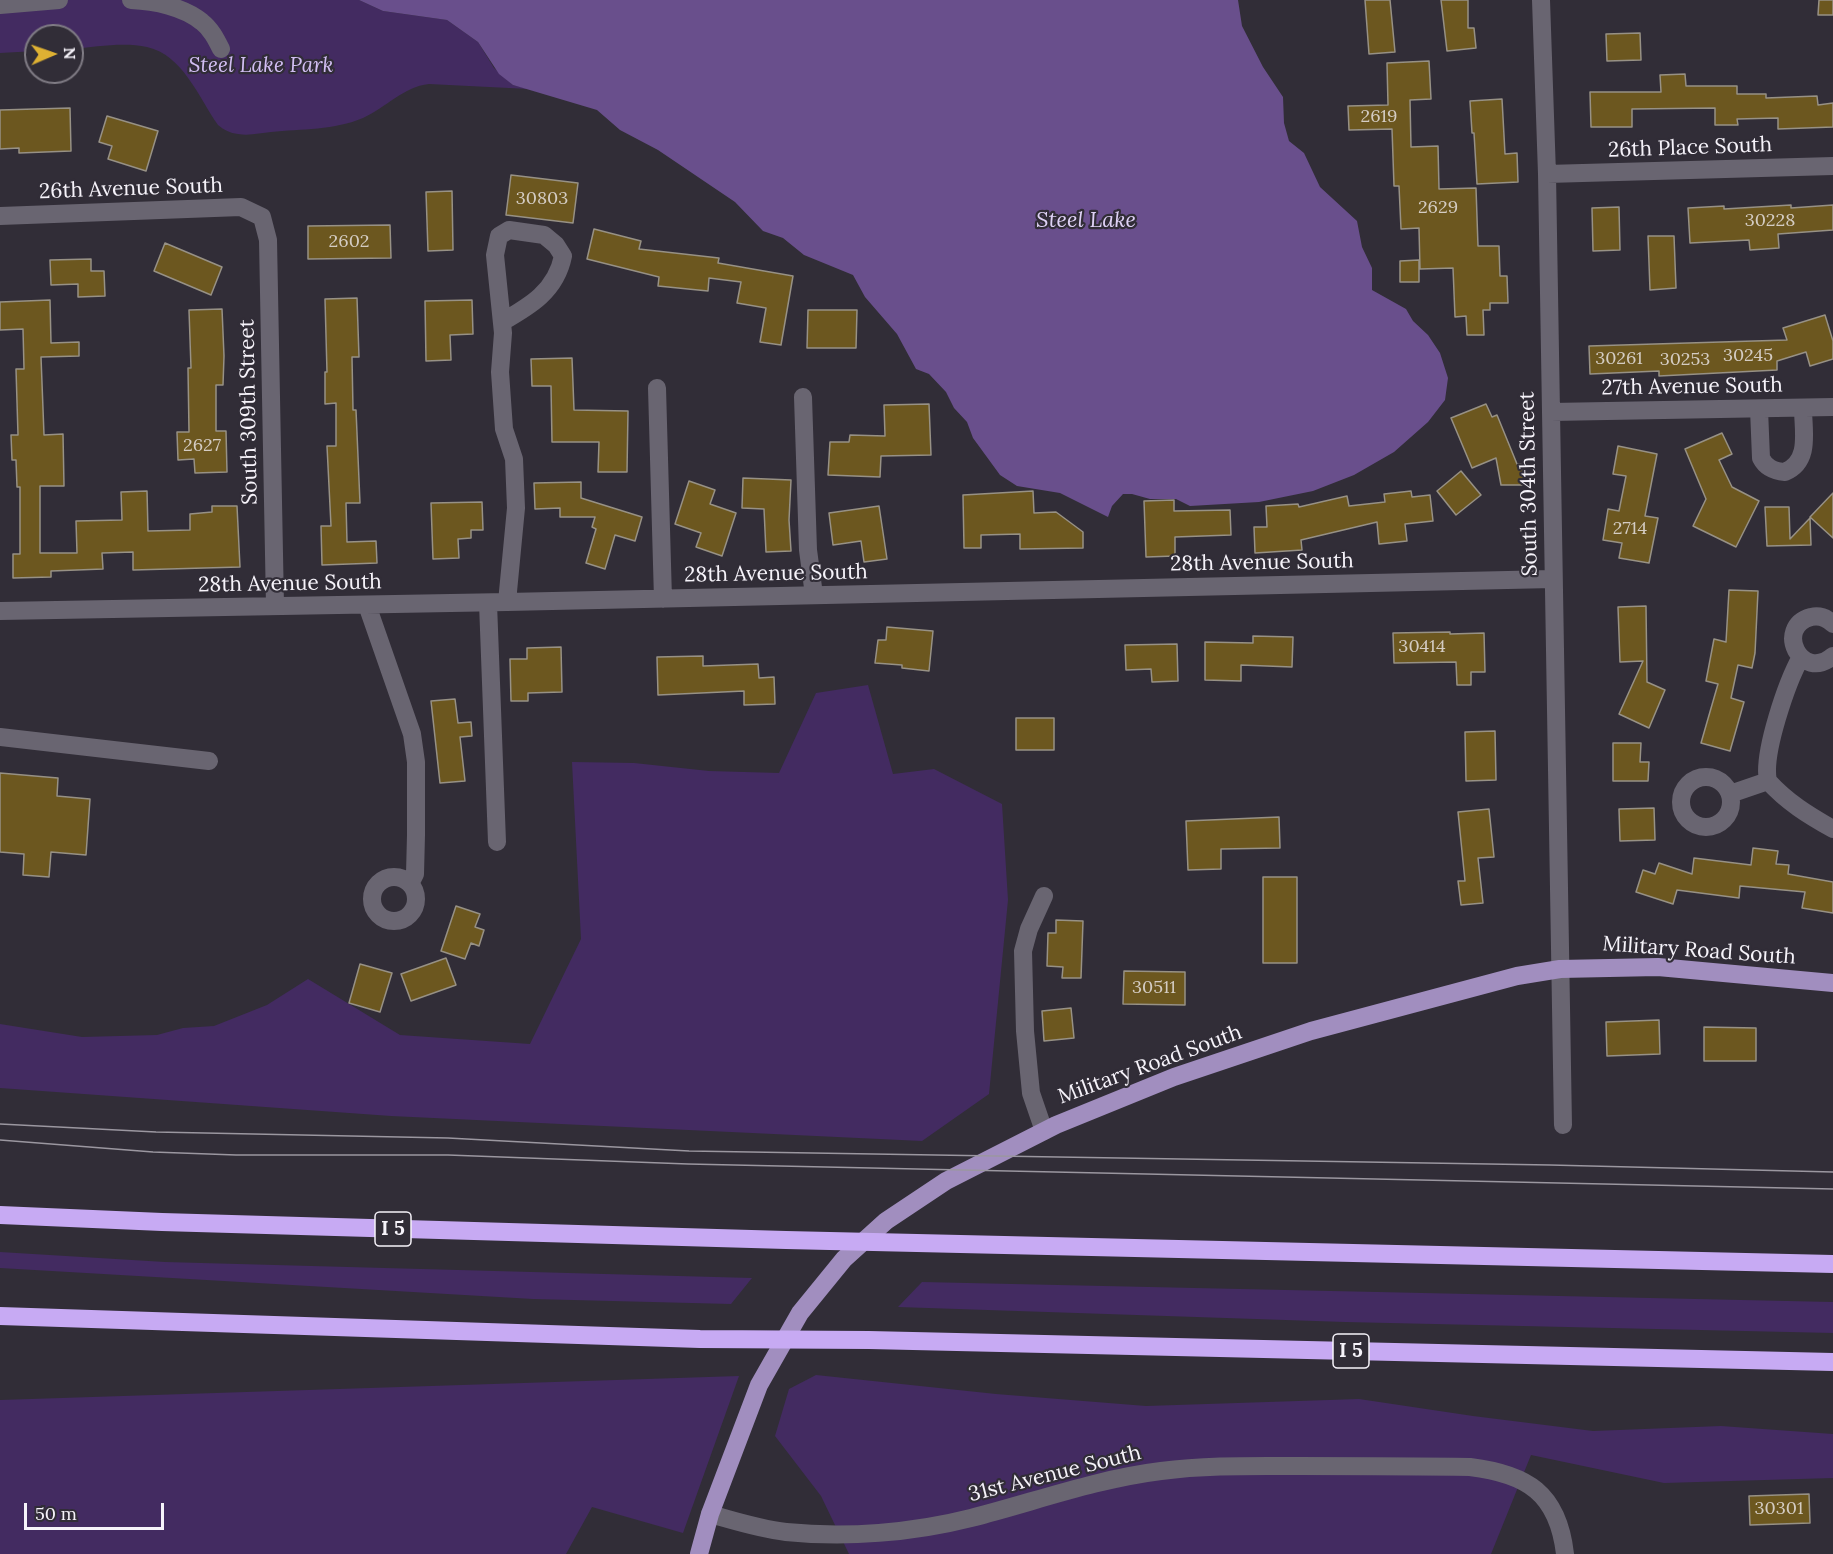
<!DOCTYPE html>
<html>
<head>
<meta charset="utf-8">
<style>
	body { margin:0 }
	#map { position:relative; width:1833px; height:1554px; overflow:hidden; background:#312d37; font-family:Lora,serif }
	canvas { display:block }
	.north { position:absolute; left:24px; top:24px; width:60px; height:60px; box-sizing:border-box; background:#312d37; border:2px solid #807c85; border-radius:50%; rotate:88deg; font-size:16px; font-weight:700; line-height:24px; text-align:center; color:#f6f3fa }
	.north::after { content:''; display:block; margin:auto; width:21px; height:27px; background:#deb133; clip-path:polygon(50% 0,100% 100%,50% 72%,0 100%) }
	.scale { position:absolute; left:24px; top:1503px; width:140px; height:27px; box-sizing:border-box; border:3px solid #f6f3fa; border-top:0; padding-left:8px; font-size:18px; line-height:21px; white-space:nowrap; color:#f6f3fa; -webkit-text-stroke:4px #312d37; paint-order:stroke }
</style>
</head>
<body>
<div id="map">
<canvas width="1833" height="1554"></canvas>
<div class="north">N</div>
<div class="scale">50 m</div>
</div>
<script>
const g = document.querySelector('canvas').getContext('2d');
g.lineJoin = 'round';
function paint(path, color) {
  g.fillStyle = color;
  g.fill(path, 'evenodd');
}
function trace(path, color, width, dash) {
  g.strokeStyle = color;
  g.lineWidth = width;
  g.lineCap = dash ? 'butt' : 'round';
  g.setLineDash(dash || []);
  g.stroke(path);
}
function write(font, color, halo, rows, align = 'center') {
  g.font = font + ' Lora,serif';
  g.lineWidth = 4.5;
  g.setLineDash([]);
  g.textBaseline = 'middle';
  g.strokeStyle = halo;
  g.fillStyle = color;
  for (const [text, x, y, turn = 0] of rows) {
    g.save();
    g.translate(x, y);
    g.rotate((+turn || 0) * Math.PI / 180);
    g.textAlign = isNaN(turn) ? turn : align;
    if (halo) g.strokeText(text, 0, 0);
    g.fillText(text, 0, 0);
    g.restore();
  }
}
paint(new Path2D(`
	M0,0H359L383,11L447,20L478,42L494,68L513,85L529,89L429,84C403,87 387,107 363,118C335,130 301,129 271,132C261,133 249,136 238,134C230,133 224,130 218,125C199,98 183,55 147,47C123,42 96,47 72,49V36H36V51L0,53Z
	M868,685L893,774L934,769L1002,804L1008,900L989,1094L922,1141L391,1116L0,1088V1024L82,1037L157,1035L183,1028L214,1026L267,1005L308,979L400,1035L530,1044L581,939L572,762L634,763L709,771L779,773L816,693Z
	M0,1252L165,1262L752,1278L731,1304L533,1299L0,1268Z
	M922,1282L1833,1302V1333L1345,1322L898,1307Z
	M816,1375L996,1394L1146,1406L1359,1399L1473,1416L1593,1431L1721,1426L1833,1434V1478L1664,1483L1531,1455L1491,1554H849L821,1496L775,1436L789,1389Z
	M739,1376L683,1533L592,1507L566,1554H0V1400Z`), '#432b61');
paint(new Path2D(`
	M359,0H1238L1242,26L1263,67L1283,97L1284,123L1289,141L1304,153L1320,187L1357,221L1362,247L1372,268V290L1406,309L1413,321L1428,335L1440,353L1448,378L1445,400L1428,422L1394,452L1354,475L1313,491L1259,502L1190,506L1176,499H1150L1132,494H1123L1112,506L1108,517L1060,493L1017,486L1000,475L973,438L967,422L954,408L946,392L929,374L916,369L897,334L865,297L853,275L804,255L783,238L763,231L735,202L658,150L620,130L597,110L513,85L499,74L478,42L447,20L383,11Z`), '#694f8c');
const building = new Path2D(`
	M1365,0H1390L1395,52L1369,54Z
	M1441,0H1468V28H1474L1476,48L1447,51Z
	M1819,0H1833V15H1818Z
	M1640,33L1641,60L1607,61L1606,34Z
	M1429,61L1431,99L1410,100L1411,147L1438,146L1439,189L1476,188L1478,246H1499L1500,276H1507L1508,303H1490V310H1483L1484,335H1467L1466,316L1455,317L1453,268L1420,269L1419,228L1401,229L1399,186H1394L1392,129L1349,130L1348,106L1388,105L1387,63Z
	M1685,74L1686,86H1737V94H1766V98L1817,96L1818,105L1833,103V127L1778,129V118L1737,119L1738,125H1715V108L1632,109V127H1591L1590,92H1661L1660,75Z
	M1502,99L1505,154L1517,153L1518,182L1477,184L1474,133H1472L1470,101Z
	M70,108L71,151L19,153V148L0,149V110Z
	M107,116L158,131L146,171L108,159L112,146L99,142Z
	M511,175L578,183L573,223L506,215Z
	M452,191L453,250L428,251L426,192Z
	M1791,205V208L1833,205V230L1778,234L1779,248L1750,250L1749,240L1690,243L1688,208L1724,206V209Z
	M1619,207L1620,250L1593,251L1592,208Z
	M390,225L391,258L308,259V226Z
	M594,229L641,241L639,249L719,258L718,263L793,276L781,345L760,342L766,308L737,303L741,282L709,278L708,291L658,286L659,277L587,259Z
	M1648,236H1674L1676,288L1650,290Z
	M165,243L222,267L211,295L154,271Z
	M91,259V271H104L105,296L78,297V284L51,285L50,260Z
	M1419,260V282H1400V261Z
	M357,298L359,357H352L353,410H356L360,503H346L347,542L376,541L377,563L322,565L321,526H331L327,446H336V403L325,404V372H327L325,299Z
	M50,300L51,343L79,342V356L41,357L44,435L63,434L64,486H40V553H77L76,521L122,520L121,492L147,491L148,531L190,530V514L212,512V506H237L240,567L133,570V552L102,553L103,569L51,571V577L13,578V554H20V487H17L16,460H12L11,435H18L16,369H24L23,329L0,330V302Z
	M472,300L473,334L450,335L451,360L426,361L425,301Z
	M222,309L224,356L223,385H216V431H226L227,472L195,473L194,459L178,460L177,432H189L188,368H191L189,310Z
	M808,310H857L856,348H807Z
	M1825,315L1833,341V359L1810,366L1806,352L1777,361V370L1659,376V371L1590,374L1589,346L1787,340L1783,328Z
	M572,358L574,410L628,411L627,472H598L599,442H552L551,386H532L531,359Z
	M929,404L931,455L881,456L880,477L828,475L830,442H849L850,435L885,436L884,405Z
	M1486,404L1492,417L1497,415L1517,464H1523L1524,485H1501L1496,458L1472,468L1451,418Z
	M1722,433L1732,454L1719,460L1732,487L1759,501L1736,547L1693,526L1706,499L1685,449Z
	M1618,446L1657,454L1645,516L1658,518L1649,563L1619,558L1622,543L1603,540L1608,509L1619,511L1626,476L1613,474Z
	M1461,471L1481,495L1456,515L1437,491Z
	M743,478L791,480L789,520L791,551L766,552L764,509L742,508Z
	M689,481L715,490L710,504L736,513L722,556L696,547L701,533L675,524Z
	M581,482V498L642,517L635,541L615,535L605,569L586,563L596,529L592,527L595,517H560V508L535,509L534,483Z
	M1033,491L1034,513L1056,512L1083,532V548L1020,549V534L981,535V548H964L963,495Z
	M1411,491L1412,497L1430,495L1433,521L1405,524L1407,541L1379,544L1377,522L1301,540L1302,550L1255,553L1254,527H1267L1266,506L1298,504L1299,507L1347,496L1349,506L1385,502L1384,494Z
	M1833,493V538L1810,517Z
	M1174,500V511L1230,510L1231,535L1175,537V556L1146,557L1144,501Z
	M482,502L483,530H471V538L458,539L459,558L433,559L431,503Z
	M879,506L887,559L864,562L861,541L833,545L829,513Z
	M1765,507H1789L1790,539L1810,518L1811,545L1767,546Z
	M1729,590L1758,591L1755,653L1752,668L1738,665L1731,698L1744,702L1730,751L1701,743L1718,684L1706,681L1714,639L1726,642Z
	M1646,606L1647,682L1665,690L1649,728L1619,714L1643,661L1620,662L1618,607Z
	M887,627L933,631L929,671L902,668V665L875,663L878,640H886Z
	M1450,632V634L1484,633L1485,672H1471V685H1457L1456,662L1394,663L1393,633Z
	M1253,636L1293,637L1292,667L1241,665V681L1205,680V642L1253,643Z
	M1177,644L1178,681L1152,682L1151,669L1126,670L1125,645Z
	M561,647L562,692L528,693V701H511L510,659H527V648Z
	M703,656V666L758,664L759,678L774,677L775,704L744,705V691L658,695L657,657Z
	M455,699L458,723L471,722L472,736L460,737L465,781L440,783L431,701Z
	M1016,718H1054V750H1016Z
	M1495,731L1496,780L1466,781L1465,732Z
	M1613,743H1641L1640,762H1649L1648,781H1613Z
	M0,773L58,778L57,796L90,799L86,855L51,852L49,877L23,875L24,854L0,852Z
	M1654,808L1655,840L1620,841L1619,809Z
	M1489,809L1494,857L1478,858L1483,903L1461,905L1458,881H1465L1458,812Z
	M1279,817L1280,848L1221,849V869L1188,870L1186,821Z
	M1753,848L1778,851L1776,864L1789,865L1788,874L1833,882V913L1802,908L1805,892L1740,886L1739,898L1677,890L1673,904L1636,892L1643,870L1655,874L1659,863L1692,874L1694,858L1751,865Z
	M1263,877H1297V963H1263Z
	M456,906L480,914L475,927L484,930L479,946L471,943L465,959L441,951Z
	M1056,920L1083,921L1081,978H1062L1063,967L1047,966L1048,933H1056Z
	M446,958L456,985L411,1001L401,974Z
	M360,964L392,973L380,1012L349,1003Z
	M1124,971L1185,972V1005L1123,1004Z
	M1071,1008L1074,1038L1044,1041L1042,1011Z
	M1659,1020L1660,1054L1607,1056L1606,1022Z
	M1704,1027L1756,1028V1061H1704Z
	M1809,1494L1810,1523L1750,1525L1749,1496Z`);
paint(building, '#6c571f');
trace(building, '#979185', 1.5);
trace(new Path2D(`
	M131,0C155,1 184,7 202,22C211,29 216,39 221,49
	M1541,0L1547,174L1563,1125
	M0,5L59,0
	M1547,174L1833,166
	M0,216L241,207L262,217L268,240L275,606
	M502,322C530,306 556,291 563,256L556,245L544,235L509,230L499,236L495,255L503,333L500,372L504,429L514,459L516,508L507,602
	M657,388L663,599
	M803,397L808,550L814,595
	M1759,409L1761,458C1766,468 1774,471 1785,472C1811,461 1803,431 1803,408
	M1551,412L1833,407
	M488,603L497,842
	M367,605L412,734L416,762V835L415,874L410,884
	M0,611L507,602L1553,579
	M1833,624C1827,618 1820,615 1811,617C1774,627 1801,683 1833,656
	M0,737L209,761
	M1681 802a25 25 0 1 1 50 0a25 25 0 1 1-50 0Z
	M1768,781C1762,754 1787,682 1801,657
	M1768,781C1787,802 1808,815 1833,829
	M1730,794L1768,781
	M372 899a22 22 0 1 1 44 0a22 22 0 1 1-44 0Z
	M1044,896L1029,929L1023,951L1025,1031L1031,1093L1044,1131
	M710,1514C735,1521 760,1529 786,1532C846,1538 912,1533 971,1518C1034,1502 1096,1479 1161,1471C1206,1465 1251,1466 1297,1466C1355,1466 1412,1466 1470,1467C1527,1474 1558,1493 1565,1554`), '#696571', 18);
trace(new Path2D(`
	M699,1554L710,1514L759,1385L800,1313L844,1259L886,1221L946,1181L1056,1125L1174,1077L1311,1031L1517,976L1560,969L1658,967L1833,983`), '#a18ebf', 18);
trace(new Path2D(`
	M0,1215L162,1222L786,1240L1833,1264
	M0,1316L700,1339L869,1340L1833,1362`), '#c7aaf3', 18);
trace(new Path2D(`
	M0,1124L156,1132L448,1138L689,1151L1550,1165L1833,1172
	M0,1140L153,1152L236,1155H448L688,1164L1833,1189`), '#9b97a0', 1.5);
write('18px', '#d4ccc3', null, [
	["2619",1379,117],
	["30803",542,199],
	["2629",1438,208],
	["30228",1770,221],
	["2602",349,242],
	["30245",1748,356],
	["30261",1619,359],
	["30253",1685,360],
	["2627",202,446],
	["2714",1630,529],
	["30414",1422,647],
	["30511",1154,988],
	["30301",1779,1509]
]);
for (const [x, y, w] of [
	[393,1229,36],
	[1351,1351,36]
]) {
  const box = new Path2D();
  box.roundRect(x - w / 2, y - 17, w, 34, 4.5);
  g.fillStyle = '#312d37';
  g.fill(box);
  trace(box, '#f6f3fa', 1.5);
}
write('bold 20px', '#f6f3fa', null, [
	["I 5",393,1229],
	["I 5",1351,1351]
]);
write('italic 21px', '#d2bef3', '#312d37', [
	["Steel Lake Park",261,66]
]);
write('21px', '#f6f3fa', '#312d37', [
	["26th Place South",1690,148,-2],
	["26th Avenue South",131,189,-2],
	["27th Avenue South",1692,387,-1],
	["South 309th Street",249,412,-91],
	["South 304th Street",1529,484,-91],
	["28th Avenue South",1262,563,-1],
	["28th Avenue South",776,574,-1],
	["28th Avenue South",290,584,-1],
	["Military Road South",1699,951,4],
	["Military Road South",1150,1065,-20],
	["31st Avenue South",1055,1474,-14]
]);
write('italic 22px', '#dfd2f6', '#312d37', [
	["Steel Lake",1086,221]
]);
</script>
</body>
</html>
